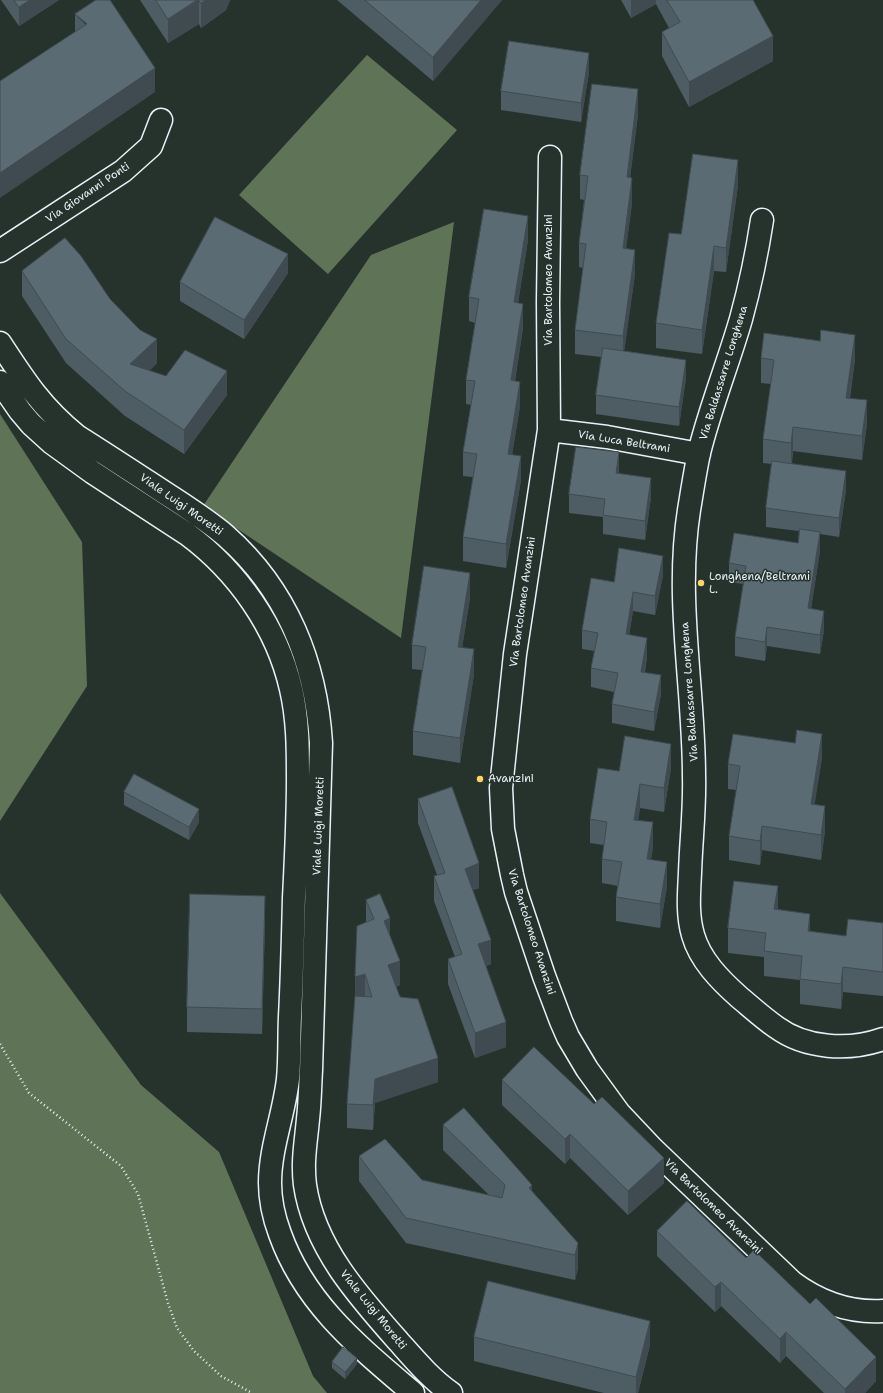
<!DOCTYPE html>
<html>
<head>
<meta charset="utf-8">
<style>
	body { margin:0 }
	canvas { display:block; background:#26332d }
</style>
</head>
<body>
<canvas width="883" height="1393"></canvas>
<script>
const g = document.querySelector('canvas').getContext('2d');
g.lineJoin = 'round';
function paint(path, color) {
  g.fillStyle = color;
  g.fill(path, 'evenodd');
}
function trace(path, color, width, dash) {
  g.strokeStyle = color;
  g.lineWidth = width;
  g.lineCap = dash ? 'butt' : 'round';
  g.setLineDash(dash || []);
  g.stroke(path);
}
function write(font, color, halo, rows, align = 'center') {
  g.font = font + ' "Shantell Sans",sans-serif';
  g.lineWidth = 3;
  g.setLineDash([]);
  g.textBaseline = 'middle';
  g.strokeStyle = halo;
  g.fillStyle = color;
  for (const [text, x, y, turn = 0] of rows) {
    g.save();
    g.translate(x, y);
    g.rotate((+turn || 0) * Math.PI / 180);
    g.textAlign = isNaN(turn) ? turn : align;
    if (halo) g.strokeText(text, 0, 0);
    g.fillText(text, 0, 0);
    g.restore();
  }
}
paint(new Path2D(`
	M367,55L457,130L328,274L239,195Z
	M454,222L401,638L203,506L371,255Z
	M0,414L82,542L87,686L0,821Z
	M0,893L141,1085L219,1152L313,1376L327,1393H0Z`), '#5f7356');
const street = new Path2D(`
	M550,157L548,302L549,430L515,654L501,788L503,829L512,875L516,892L544,976L561,1021L568,1037L587,1069L619,1113L653,1149L792,1282C819,1302 850,1313 883,1311
	M762,220C757,253 750,286 741,319C728,364 710,408 699,453C695,472 692,492 689,510C675,599 694,688 694,776C695,808 691,841 690,873C689,893 687,915 693,935C700,960 720,980 739,997C751,1007 763,1018 776,1027C806,1049 849,1051 883,1039
	M0,251L123,171L151,146L161,120
	M0,343C24,380 42,408 77,436C104,453 130,470 156,487C180,503 205,518 226,536C287,590 316,663 321,743L311,1070C310,1086 310,1102 308,1119C306,1142 302,1161 305,1185C314,1247 359,1297 399,1342C415,1360 431,1379 451,1393
	M0,382L20,411L31,424L52,443L92,472L187,534C237,571 277,627 291,689C298,719 298,749 298,779C298,819 296,859 294,898C293,938 292,978 290,1017C289,1038 290,1059 288,1079C284,1114 270,1148 270,1183C270,1200 274,1218 280,1234C305,1304 358,1346 413,1393
	M549,430L607,437L699,454`);
trace(street, '#e8f1f8', 25);
trace(new Path2D(`
	M0,1044L29,1093L121,1166L138,1194L168,1303L177,1328L194,1351L221,1376L252,1393`), '#e8f1f8', 2.5, [1, 3]);
trace(street, '#26332d', 22);
paint(new Path2D(`
	M1,0H59L19,26Z
	M140,0H230L226,10L201,28L199,24L168,43Z
	M337,0H502L433,81Z
	M621,0H753L773,61L689,107L662,56V32L669,28L656,4L631,18Z
	M75,14L155,92L75,32Z
	M589,72L581,122L501,110V91Z
	M638,114L630,178L632,203L626,248L635,274L624,351L686,378L679,426L596,414V395L601,357L575,354V330L583,268L579,267V243L584,200L580,199V175Z
	M738,185L726,272L714,271L702,354L656,348V323L681,234Z
	M528,240L518,303L523,328L515,381L520,406L512,455L521,480L506,568L463,561V537L473,477L463,476V452L471,405L466,404V380L475,323L469,321V297Z
	M22,271L110,299L157,363L149,371L227,395L184,454L125,416L66,363L22,296Z
	M288,273L244,339L180,301V282Z
	M761,358L855,359L850,398L867,424L862,460L793,451L792,463L846,490L839,537L820,534V551L811,609L824,630L820,654L767,646L765,661L735,656V637L744,584L729,582V563L798,543L799,531L766,527V508L772,464L763,463V439L771,384L761,383Z
	M619,471V474L651,497L645,540L603,534V517L569,513V494Z
	M663,575L655,615L633,611L629,635L647,657L645,672L661,694L654,731L612,723V704L614,692L591,687V668L595,651L582,649V630L614,582Z
	M470,598L462,648L474,674L460,763L413,755V731L422,670L412,669V645Z
	M822,758L814,805L825,831L821,860L762,850L760,865L729,860V836L736,790L728,789V764Z
	M671,768L664,812L640,808L638,820L653,847L651,859L667,886L660,928L616,921V897L618,886L602,883V859L604,845L590,843V819L619,771Z
	M124,792L199,822L189,840L124,805Z
	M418,799L479,888L473,890L491,964L486,966L506,1047L475,1058L448,984V959L455,957L434,901V876L437,875L418,823Z
	M366,900L390,935L400,985L396,987L438,1082L375,1103L373,1130L347,1128V1104L355,1001L366,922Z
	M778,910L810,932L846,936L883,923V996L843,992L841,1009L800,1004V980L764,976V957L728,953V928Z
	M265,920L262,1034L187,1032V1007Z
	M502,1080L664,1183L628,1215L570,1158L565,1164L502,1105Z
	M443,1125L532,1191L578,1243V1268L575,1280L406,1243L359,1181V1156L422,1180L490,1196L443,1150Z
	M657,1231L746,1258L876,1381L865,1393H824L786,1356L780,1363L721,1306L715,1312L657,1256Z
	M474,1337L650,1345L638,1393H604L474,1361Z
	M332,1362L357,1364L345,1379L332,1368Z`), '#4e5c64');
paint(new Path2D(`
	M30,0H59L19,26V7Z
	M197,0H199V24L168,43V19Z
	M206,0H230L226,10L201,28V3Z
	M481,0H502L433,81V57Z
	M631,0H656V4L631,18Z
	M773,36V61L689,107V82Z
	M589,53V72L581,122V103Z
	M155,68V92L0,198V173Z
	M638,89V114L627,202V177Z
	M738,160V185L726,272V248Z
	M632,178V203L623,272V248Z
	M528,216V240L514,327V302Z
	M714,246V271L702,354V330Z
	M635,250V274L623,360V336Z
	M288,254V273L244,339V320Z
	M523,304V328L511,405V380Z
	M855,335V359L846,422V398Z
	M157,339V363L130,389V364Z
	M686,360V378L679,426V407Z
	M227,371V395L184,454V430Z
	M520,382V406L508,478V454Z
	M867,400V424L862,460V436Z
	M793,427V451L791,467V443Z
	M619,452V471L616,492V473Z
	M521,456V480L506,568V544Z
	M846,471V490L839,537V518Z
	M651,478V497L645,540V521Z
	M820,532V551L808,627V608Z
	M663,556V575L655,615V596Z
	M470,573V598L458,672V647Z
	M633,592V611L626,653V634Z
	M824,611V630L820,654V635Z
	M767,627V646L765,661V642Z
	M647,638V657L641,691V672Z
	M474,649V674L460,763V738Z
	M661,675V694L654,731V712Z
	M822,734V758L811,828V804Z
	M671,744V768L664,812V788Z
	M640,784V808L634,844V820Z
	M825,806V831L821,860V835Z
	M199,809V822L189,840V827Z
	M653,822V847L647,883V859Z
	M762,826V850L760,865V841Z
	M667,862V886L660,928V904Z
	M479,863V888L465,893V869Z
	M778,886V910L774,909Z
	M265,896V920L262,1034V1009Z
	M810,914V938L808,931Z
	M390,918V943L384,921Z
	M491,940V964L478,969V944Z
	M400,961V985L388,990V965Z
	M843,967V992L841,1009V984Z
	M365,974V998L355,1001V977Z
	M506,1022V1047L475,1058V1033Z
	M438,1058V1082L375,1103L373,1130V1105L375,1079Z
	M570,1134V1158L565,1164V1139Z
	M664,1158V1183L628,1215V1191Z
	M532,1185V1210L529,1188Z
	M578,1243V1268L575,1280V1255Z
	M721,1282V1306L715,1312V1287Z
	M650,1321V1345L638,1393H636V1377Z
	M786,1332V1356L780,1363V1339Z
	M876,1357V1381L865,1393H845V1389Z
	M357,1358V1364L345,1379V1372Z`), '#404b51');
const building = new Path2D(`
	M14,0H30L19,7Z
	M96,0H110L155,68L0,173V81L87,24L75,14Z
	M156,0H197L168,19Z
	M199,0H206L201,3Z
	M365,0H481L433,57Z
	M667,0H753L773,36L689,82L662,32L680,22Z
	M509,41L589,53L581,103L501,91Z
	M592,84L638,89L627,177L632,178L623,248L635,250L623,336L575,330L586,244L579,243L588,176L580,175Z
	M693,154L738,160L726,248L714,246L702,330L656,323L669,233L681,234Z
	M484,209L528,216L514,302L523,304L511,380L520,382L508,454L521,456L506,544L463,537L477,454L463,452L475,381L466,380L479,299L469,297Z
	M215,217L288,254L244,320L180,282Z
	M65,238L81,256L110,299L140,330L157,339L130,364L166,376L185,350L227,371L184,430L125,391L66,339L22,271Z
	M821,330L855,335L846,398L867,400L862,436L793,427L791,443L763,439L774,360L761,358L764,333L820,341Z
	M603,348L686,360L679,407L596,395Z
	M576,447L619,452L616,473L651,478L645,521L603,515L605,499L569,494Z
	M772,461L846,471L839,518L766,508Z
	M800,529L820,532L808,608L824,611L820,635L767,627L765,642L735,637L746,566L729,563L734,533L798,543Z
	M619,548L663,556L655,596L633,592L626,634L647,638L641,672L661,675L654,712L612,704L618,673L591,668L598,633L582,630L591,578L614,582Z
	M424,566L470,573L458,647L474,649L460,738L413,731L426,647L412,645Z
	M797,730L822,734L811,804L825,806L821,835L762,826L760,841L729,836L740,766L728,764L733,734L795,743Z
	M625,736L671,744L664,788L640,784L634,820L653,822L647,859L667,862L660,904L616,897L622,862L602,859L607,822L590,819L598,768L619,771Z
	M134,774L199,809L189,827L124,792Z
	M452,787L479,863L465,869L491,940L478,944L506,1022L475,1033L448,959L462,954L434,876L445,873L418,799Z
	M734,881L778,886L774,909L810,914L808,931L846,936L848,919L883,923V972L843,967L841,984L800,979L802,956L764,951L766,933L728,928Z
	M190,894L265,896L262,1009L187,1007Z
	M380,894L390,918L384,921L400,961L388,965L400,997L418,999L438,1058L375,1079L373,1105L347,1104L355,996L372,997L365,974L355,977L357,926L374,919L366,900Z
	M534,1047L594,1104L602,1097L664,1158L628,1191L570,1134L565,1139L502,1080Z
	M464,1108L532,1185L529,1188L578,1243L575,1255L406,1218L359,1156L385,1139L422,1180L502,1198L505,1185L443,1125Z
	M687,1201L746,1258L754,1250L810,1304L816,1298L876,1357L845,1389L786,1332L780,1339L721,1282L715,1287L657,1231Z
	M488,1281L650,1321L636,1377L474,1337Z
	M343,1347L357,1358L345,1372L332,1362Z`);
paint(building, '#5b6b74');
trace(building, '#404b51', 1);
for (const [x, y, r, color] of [
	[701,583,4,"#ffd166"],
	[480,779,4,"#ffd166"]
]) {
  const dot = new Path2D();
  dot.arc(x, y, r, 0, 2 * Math.PI);
  g.fillStyle = color;
  g.fill(dot);
  trace(dot, '#26332d', 1.5);
}
write('11px', '#e8f1f8', '#26332d', [
	["Via Giovanni Ponti",88,193,-34],
	["Via Bartolomeo Avanzini",549,280,-90],
	["Via Baldassarre Longhena",724,373,-73],
	["Via Luca Beltrami",624,442,9],
	["Viale Luigi Moretti",181,505,35],
	["Via Bartolomeo Avanzini",523,602,-82],
	["Via Baldassarre Longhena",690,692,-94],
	["Viale Luigi Moretti",319,826,-88],
	["Via Bartolomeo Avanzini",531,932,72],
	["Via Bartolomeo Avanzini",713,1207,44],
	["Viale Luigi Moretti",373,1310,51]
]);
write('11px', '#e8f1f8', '#26332d', [
	["Longhena/Beltrami",709,577],
	["L.",709,590],
	["Avanzini",488,779]
], 'left');
</script>
</body>
</html>
